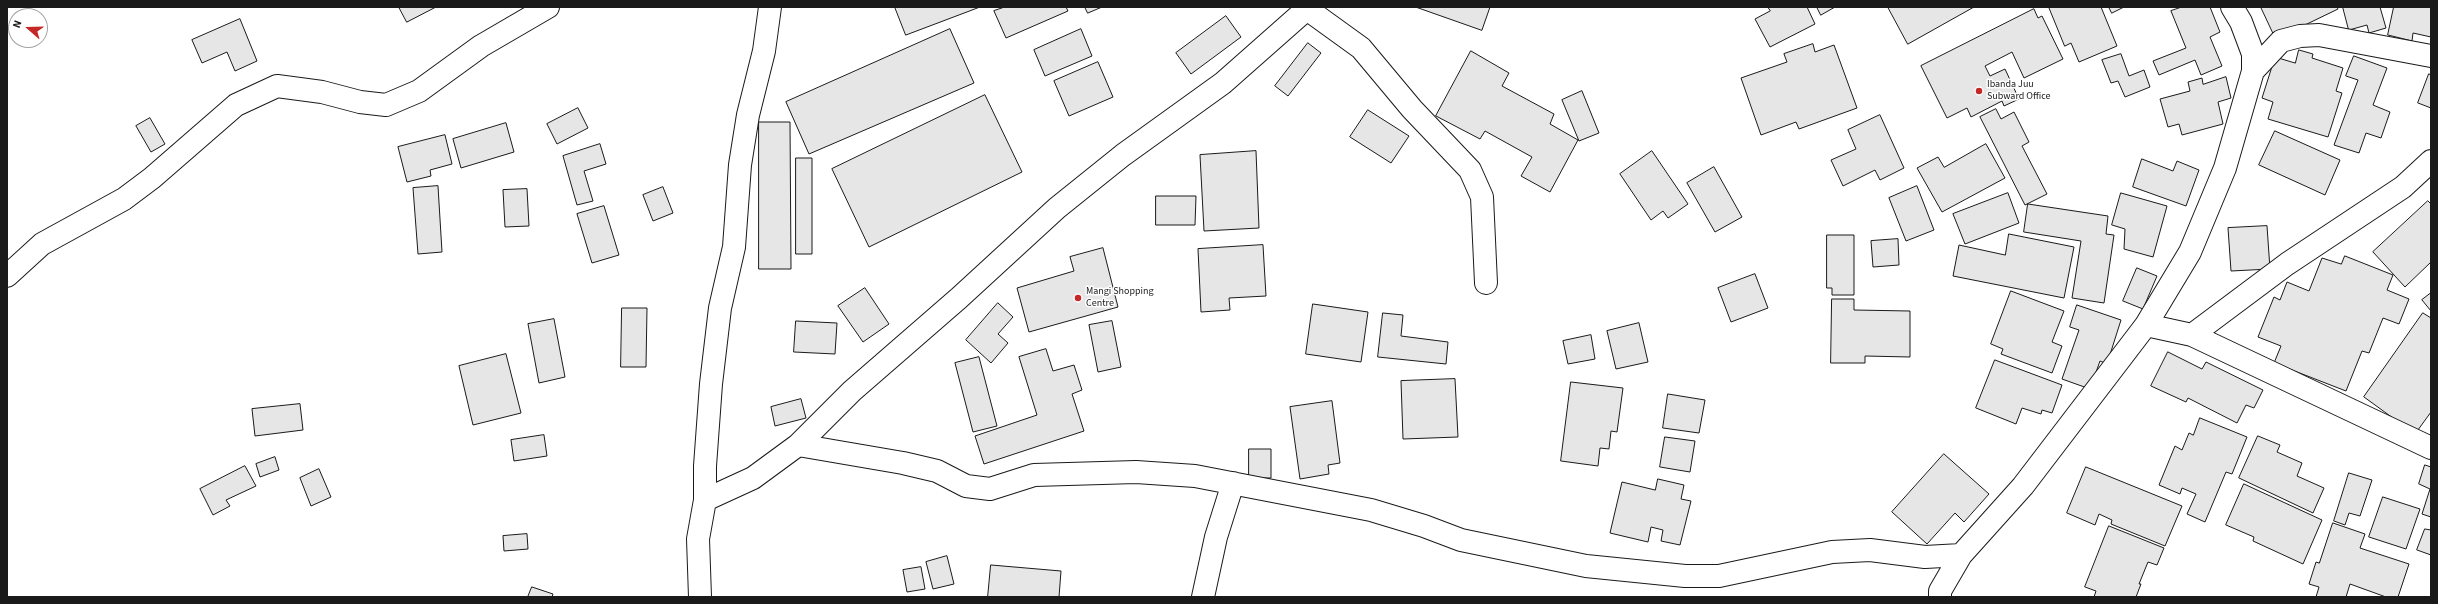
<!DOCTYPE html>
<html>
<head>
<meta charset="utf-8">
<style>
	body { margin:0 }
	#map { position:relative; width:2438px; height:604px; overflow:hidden; background:#fff; font-family:"Source Sans 3",sans-serif }
	canvas { display:block }
	.frame { position:absolute; inset:0; border:8px solid #1a1a1a; pointer-events:none }
	.north { position:absolute; left:8px; top:8px; width:40px; height:40px; box-sizing:border-box; background:#fff; border:1px solid #a3a3a3; border-radius:50%; rotate:290deg; font-size:11px; font-weight:700; line-height:16px; text-align:center; color:#1a1a1a }
	.north::after { content:''; display:block; margin:auto; width:14px; height:18px; background:#c62828; clip-path:polygon(50% 0,100% 100%,50% 72%,0 100%) }
</style>
</head>
<body>
<div id="map">
<canvas width="2438" height="604"></canvas>
<div class="frame"></div>
<div class="north">N</div>
</div>
<script>
const g = document.querySelector('canvas').getContext('2d');
g.lineJoin = 'round';
function paint(path, color) {
  g.fillStyle = color;
  g.fill(path, 'evenodd');
}
function trace(path, color, width, dash) {
  g.strokeStyle = color;
  g.lineWidth = width;
  g.lineCap = dash ? 'butt' : 'round';
  g.setLineDash(dash || []);
  g.stroke(path);
}
function write(font, color, halo, rows, align = 'center') {
  g.font = font + ' "Source Sans 3",sans-serif';
  g.lineWidth = 3;
  g.setLineDash([]);
  g.textBaseline = 'middle';
  g.strokeStyle = halo;
  g.fillStyle = color;
  for (const [text, x, y, turn = 0] of rows) {
    g.save();
    g.translate(x, y);
    g.rotate((+turn || 0) * Math.PI / 180);
    g.textAlign = isNaN(turn) ? turn : align;
    if (halo) g.strokeText(text, 0, 0);
    g.fillText(text, 0, 0);
    g.restore();
  }
}
const building = new Path2D(`
	M399,7H436L407,22Z
	M895,7H980L906,35Z
	M1005,7H1066L1068,11L1006,38L994,11Z
	M1085,7H1102L1088,13Z
	M1416,7H1490L1482,30Z
	M1768,7H1807L1815,24L1770,47L1755,19L1770,11Z
	M1817,7H1835L1821,15Z
	M1888,7H1974L1908,44Z
	M2049,7H2101L2117,46L2079,62L2071,43L2065,46Z
	M2109,7H2124L2112,13Z
	M2182,7H2210L2220,32L2210,37L2222,66L2201,75L2195,60L2159,75L2153,61L2186,48L2171,11Z
	M2261,7H2337L2338,9L2276,39Z
	M2343,7H2380L2386,28L2369,33L2367,25L2349,30Z
	M2394,7H2431V37L2413,33L2412,41L2388,35Z
	M2034,9L2038,18L2042,16L2063,59L2024,78L2012,52L1985,66L1990,76L2005,69L2019,99L2004,106L2002,101L1971,117L1967,108L1947,118L1921,66Z
	M1226,16L1241,37L1191,74L1176,53Z
	M240,19L257,61L235,71L227,52L202,63L192,40Z
	M950,29L974,83L809,154L786,102Z
	M1081,29L1092,56L1045,76L1034,50Z
	M1308,43L1321,53L1288,96L1275,86Z
	M1813,44L1815,52L1834,45L1857,108L1799,129L1796,122L1761,135L1741,78L1787,62L1784,54Z
	M2299,50L2313,54L2312,58L2343,68L2336,91L2342,93L2328,137L2268,119L2273,102L2262,98L2275,57L2295,63Z
	M1471,51L1509,73L1502,86L1554,114L1550,124L1578,140L1550,192L1521,176L1532,157L1485,131L1480,139L1436,116Z
	M2121,54L2129,76L2144,70L2150,87L2125,97L2118,81L2111,83L2102,60Z
	M2354,56L2387,68L2373,105L2390,112L2381,138L2366,133L2359,153L2334,145L2358,80L2346,76Z
	M1098,62L1113,97L1069,116L1054,81Z
	M2429,74L2431,75V108L2418,103Z
	M2226,77L2231,98L2218,102L2223,124L2182,135L2179,124L2168,127L2160,99L2190,91L2188,82L2202,78L2203,84Z
	M1582,91L1599,133L1579,141L1562,100Z
	M985,95L1022,172L869,247L832,169Z
	M578,108L588,128L557,144L547,124Z
	M1996,109L2001,119L2014,112L2029,142L2022,146L2047,194L2025,205L1980,117Z
	M1368,110L1409,136L1391,163L1350,137Z
	M1880,115L1904,168L1880,180L1875,170L1843,186L1831,160L1856,149L1848,130Z
	M150,118L165,144L151,152L136,126Z
	M759,122H790L791,269H759Z
	M506,123L514,152L461,168L453,139Z
	M2275,131L2340,160L2325,195L2259,165Z
	M445,135L452,164L430,170L431,176L407,182L398,147Z
	M600,144L606,164L584,171L593,201L577,205L563,156Z
	M1986,144L2005,178L1942,212L1917,168L1938,157L1944,167Z
	M1256,151L1259,228L1204,231L1200,155Z
	M1652,151L1688,204L1668,218L1663,211L1651,220L1620,174Z
	M796,158H812V254H796Z
	M2142,159L2173,171L2177,161L2199,170L2186,206L2133,187Z
	M1714,167L1742,217L1715,232L1687,183Z
	M438,186L442,252L418,254L413,188Z
	M1917,186L1934,230L1906,241L1889,198Z
	M663,187L673,213L653,221L643,195Z
	M527,189L529,226L505,227L503,190Z
	M2008,193L2019,223L1965,244L1953,214Z
	M2121,193L2167,206L2153,257L2124,249L2125,229L2112,225Z
	M1156,196H1196L1195,225H1156Z
	M2428,201L2431,204V262L2405,287L2373,252Z
	M2028,204L2108,216L2106,234L2114,235L2104,303L2072,298L2081,241L2024,232Z
	M604,206L619,255L592,263L577,214Z
	M2267,226L2270,269L2231,271L2228,228Z
	M2009,234L2074,247L2064,298L1953,276L1959,245L2005,255Z
	M1827,235H1854V295H1832V288H1827Z
	M1898,239L1899,265L1873,267L1871,241Z
	M1263,245L1266,296L1229,298L1230,310L1201,312L1198,249Z
	M1103,248L1118,307L1029,332L1017,288L1074,271L1070,257Z
	M2345,256L2393,275L2387,290L2409,299L2399,324L2383,318L2369,353L2362,351L2346,391L2274,363L2281,346L2258,337L2274,297L2280,300L2287,282L2309,291L2322,258L2341,264Z
	M2137,268L2157,276L2143,309L2123,301Z
	M1755,274L1768,308L1731,322L1718,288Z
	M865,288L889,324L863,342L838,306Z
	M2011,291L2064,311L2052,342L2062,346L2052,373L2001,354L2003,349L1991,344Z
	M2431,293V311L2422,300Z
	M1832,299H1854V310L1910,311V357L1865,356V363H1831Z
	M998,303L1013,317L998,334L1008,343L991,363L966,340Z
	M1313,304L1368,312L1361,362L1306,354Z
	M2077,305L2121,320L2107,364L2100,361L2090,389L2062,379L2079,330L2070,327Z
	M622,308H647L646,367H621Z
	M1383,313L1403,315L1401,336L1448,342L1446,364L1378,357Z
	M2423,313L2431,318V412L2415,434L2364,397Z
	M554,319L565,377L539,383L528,324Z
	M796,321L837,323L835,354L794,352Z
	M1112,321L1121,367L1098,372L1089,325Z
	M1639,323L1648,362L1616,369L1607,331Z
	M1591,335L1595,359L1568,364L1563,341Z
	M1046,349L1053,371L1074,365L1082,390L1072,394L1084,431L984,464L975,436L1037,415L1019,357Z
	M2168,352L2202,369L2206,362L2263,390L2254,408L2246,405L2237,423L2188,398L2186,402L2151,386Z
	M506,354L521,413L473,425L459,366Z
	M979,357L997,426L973,432L955,363Z
	M1995,360L2062,385L2052,413L2042,410L2041,414L2022,408L2016,424L1976,408Z
	M1455,379L1458,437L1403,439L1401,381Z
	M1571,382L1623,388L1617,432L1611,431L1609,449L1600,448L1598,466L1561,461Z
	M1668,394L1705,400L1699,433L1663,428Z
	M801,399L806,418L775,426L771,407Z
	M1332,401L1340,463L1328,465L1329,474L1300,479L1290,407Z
	M300,404L303,430L255,436L252,409Z
	M2200,418L2247,437L2232,474L2226,472L2205,522L2187,514L2196,494L2182,488L2180,494L2159,485L2175,446L2182,450L2189,433L2193,435Z
	M544,435L547,456L514,461L511,440Z
	M2258,436L2280,445L2277,452L2302,463L2297,476L2324,488L2313,513L2239,478Z
	M1665,437L1695,441L1690,472L1660,467Z
	M1249,449H1271V478H1249Z
	M1944,454L1989,494L1964,522L1955,513L1927,544L1892,512Z
	M275,457L279,470L260,477L256,464Z
	M2425,465L2431,467V517L2422,514L2430,489L2419,484Z
	M245,466L256,486L226,500L230,506L213,515L200,489Z
	M2086,467L2182,506L2165,546L2111,524L2112,520L2099,514L2095,525L2067,513Z
	M319,469L331,497L311,506L300,478Z
	M2349,473L2372,480L2360,516L2349,513L2345,525L2334,521Z
	M1658,479L1684,485L1681,499L1691,501L1680,545L1661,541L1663,530L1651,527L1648,542L1610,533L1622,482L1655,490Z
	M2244,484L2322,520L2303,564L2253,541L2254,537L2226,525Z
	M2383,497L2420,509L2406,549L2369,537Z
	M2333,523L2365,534L2360,548L2409,564L2398,597H2386L2350,584L2346,597H2316L2319,587L2309,584L2316,562L2319,563Z
	M2109,526L2164,548L2157,565L2148,562L2139,584H2141L2136,597H2094L2096,591L2085,587Z
	M2425,529L2431,530V555L2417,550Z
	M527,534L528,549L504,551L503,536Z
	M947,556L954,584L933,589L926,562Z
	M991,565L1061,571L1059,597H988Z
	M921,567L925,589L907,592L903,570Z
	M532,587L553,594L552,597H528Z`);
paint(building, '#e6e6e6');
trace(building, '#1a1a1a', 1);
const minor = new Path2D(`
	M1307,9L1361,48L1412,109L1470,170L1482,197L1486,283
	M2253,71L2281,41L2300,36L2319,35L2431,56
	M7,276L42,244L124,199L152,178L236,105L277,86L322,92L360,102L386,105L419,91L481,46L548,7
	M2146,325L2192,335L2431,448
	M2192,335L2287,264L2403,187L2431,161
	M798,445L903,463L937,471L966,486L990,489L1034,475L1136,472L1195,476L1371,510L1424,526L1461,540L1586,566L1685,576H1719L1832,552L1870,550L1925,557L1961,555
	M705,500L753,478L798,445L852,391L959,298L1057,208L1123,155L1223,83L1309,7
	M700,597L698,539L705,500V466L711,384L720,308L734,247L740,165L748,115L764,51L770,7
	M1203,597L1216,537L1233,483
	M1940,597V591L1961,555L2023,486L2146,325L2190,252L2225,168L2253,71V54L2241,22L2232,7`);
trace(minor, '#1a1a1a', 24);
trace(minor, '#fff', 22);
for (const [x, y, r, color] of [
	[1979,91,4,"#c62828"],
	[1078,298,4,"#c62828"]
]) {
  const dot = new Path2D();
  dot.arc(x, y, r, 0, 2 * Math.PI);
  g.fillStyle = color;
  g.fill(dot);
  trace(dot, '#fff', 1.5);
}
write('10px', '#1a1a1a', '#fff', [
	["Ibanda Juu",1987,85],
	["Subward Office",1987,97],
	["Mangi Shopping",1086,292],
	["Centre",1086,304]
], 'left');
</script>
</body>
</html>
